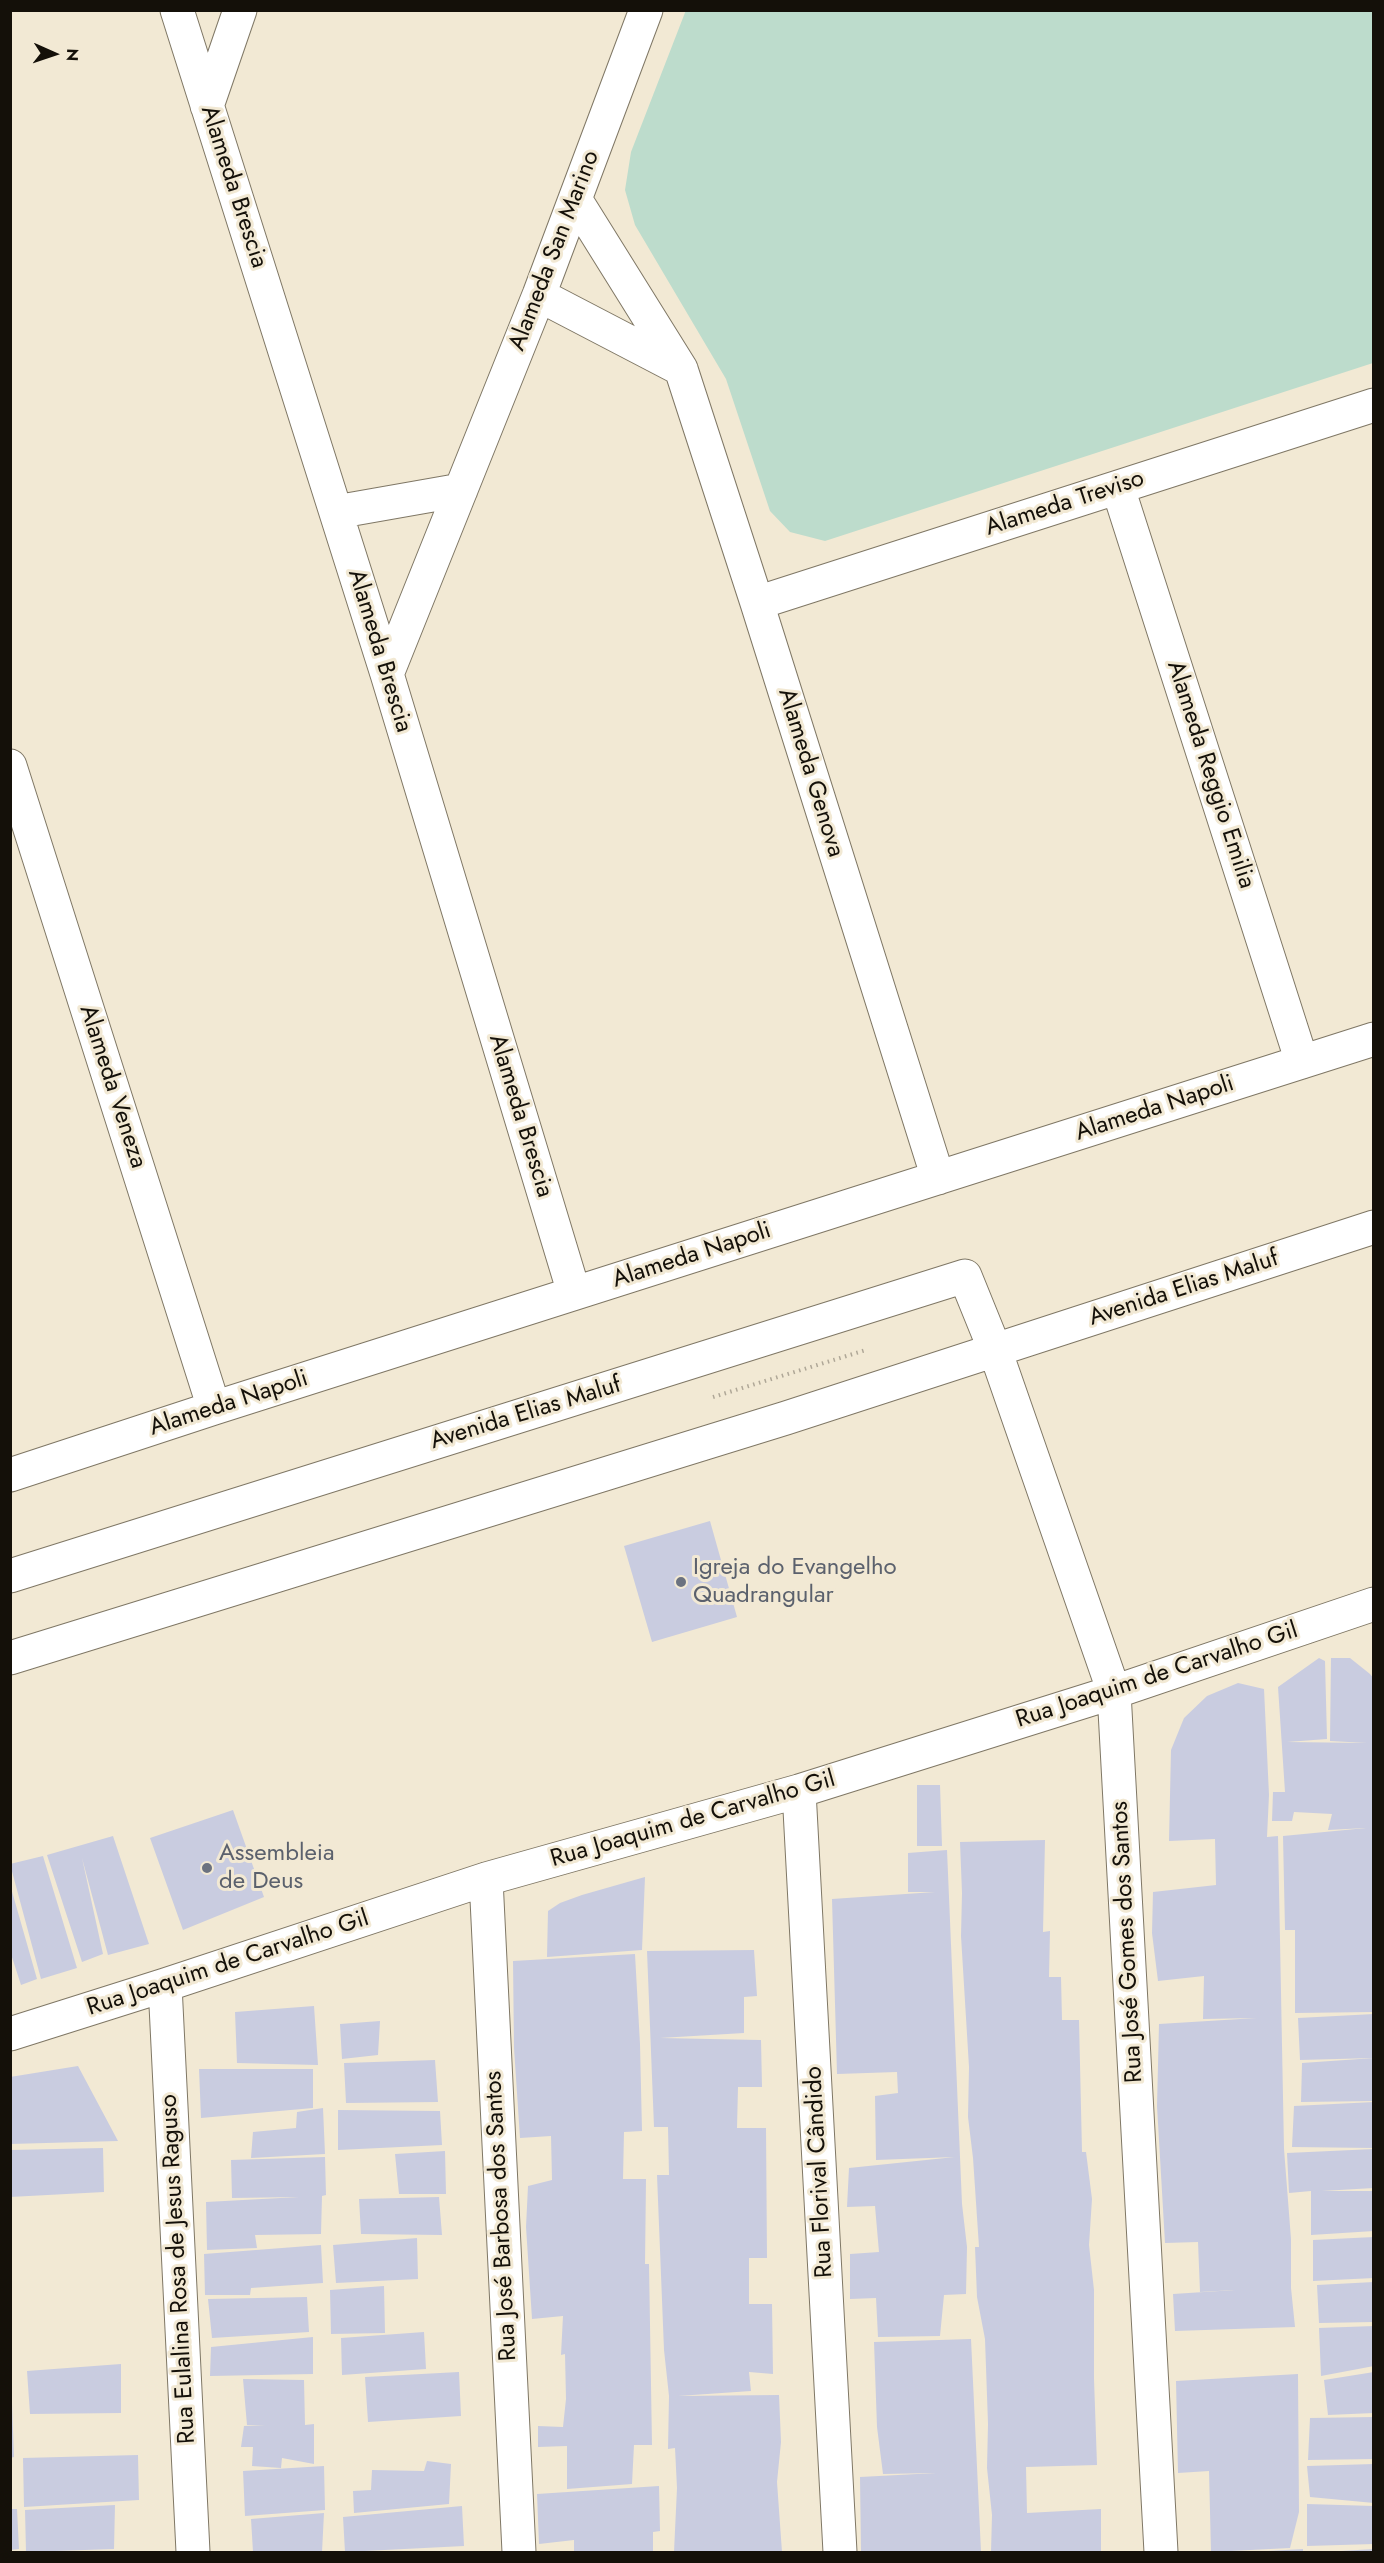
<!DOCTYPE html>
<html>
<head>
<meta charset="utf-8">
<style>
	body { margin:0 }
	#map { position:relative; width:1384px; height:2563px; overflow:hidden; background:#f2e9d4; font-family:Jost,sans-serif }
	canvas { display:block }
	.frame { position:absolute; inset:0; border:12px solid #141009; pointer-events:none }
	.north { position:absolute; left:24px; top:24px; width:60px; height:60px; -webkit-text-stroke:4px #f2e9d4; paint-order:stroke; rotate:93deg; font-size:16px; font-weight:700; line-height:24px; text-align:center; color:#141009 }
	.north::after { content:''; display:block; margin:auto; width:21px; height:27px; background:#141009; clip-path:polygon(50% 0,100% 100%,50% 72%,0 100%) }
</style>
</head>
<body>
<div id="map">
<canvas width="1384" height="2563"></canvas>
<div class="frame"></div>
<div class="north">N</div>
</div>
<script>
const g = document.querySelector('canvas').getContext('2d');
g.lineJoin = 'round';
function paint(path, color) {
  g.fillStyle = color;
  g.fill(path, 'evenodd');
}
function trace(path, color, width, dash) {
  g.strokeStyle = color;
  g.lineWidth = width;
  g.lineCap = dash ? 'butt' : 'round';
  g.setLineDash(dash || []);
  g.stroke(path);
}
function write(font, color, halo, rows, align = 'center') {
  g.font = font + ' Jost,sans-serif';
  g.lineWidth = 6;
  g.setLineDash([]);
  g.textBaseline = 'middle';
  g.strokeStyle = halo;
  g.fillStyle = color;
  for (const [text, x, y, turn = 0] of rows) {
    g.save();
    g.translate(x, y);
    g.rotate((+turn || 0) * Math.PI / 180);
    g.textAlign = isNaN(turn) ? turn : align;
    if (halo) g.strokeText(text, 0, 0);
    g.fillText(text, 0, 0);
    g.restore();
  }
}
paint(new Path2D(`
	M686,10L1373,11V363L825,541L790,532L770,511L726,379L635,225L625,190L631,152Z`), '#bddccc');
paint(new Path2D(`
	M710,1521L737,1617L652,1642L624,1546Z
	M1319,1658L1325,1661L1327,1739L1287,1742L1367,1743L1330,1741L1331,1658H1350L1370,1674L1374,1679V2012L1295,2013V1930H1285L1283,1836L1366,1828L1328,1830L1332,1814L1294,1812L1292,1821H1272L1273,1792H1285L1278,1687Z
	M1238,1683L1264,1689L1269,1795L1267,1837L1278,1836L1284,2149L1291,2239V2288L1295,2327L1175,2331L1173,2294L1235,2290L1200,2292L1198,2242L1165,2243L1157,2106L1159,2024L1257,2018L1203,2019L1204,1976L1158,1981L1152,1933L1153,1892L1216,1885L1215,1839L1169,1841L1171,1750L1184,1718L1207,1696Z
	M917,1785H940L942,1846H917Z
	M233,1810L264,1897L183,1930L150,1838Z
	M113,1836L149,1944L108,1955L82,1858L103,1954L82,1962L47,1855Z
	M1045,1840L1043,1932L1050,1931L1049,1977H1061L1062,2020H1079L1082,2152H1086L1092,2199L1089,2245L1094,2290V2379L1097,2465L1026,2467L1027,2513L1101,2509V2552H991L992,2515L987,2468L988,2424L985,2339L977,2297L975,2247H979L973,2158L968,2117L969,2067L961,1936L962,1893L960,1842Z
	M947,1850L962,2204L967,2247L966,2294L944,2295L940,2336L878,2337L876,2298L850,2299V2254L879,2252L875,2206L847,2207L849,2168L955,2157L876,2160L875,2096L898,2093L897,2072L837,2074L832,1899L935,1892H908V1853Z
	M43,1856L77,1968L41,1979L10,1864Z
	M645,1877L642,1950L547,1957L548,1911L560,1903L582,1895Z
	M11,1888L37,1979L21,1985L10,1951Z
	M754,1950L757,1996L744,1997V2033L660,2038L761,2040L762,2087H738L737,2128H766L767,2258H749V2304H772L773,2374L749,2372L751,2391L678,2396L779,2395L781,2442L777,2482L782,2552H674L677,2488L675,2448L668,2449L669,2396L664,2350L657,2175H669L668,2127H654L647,1951Z
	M635,1954L640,2044L642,2131L624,2132L623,2179H646L645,2264H649L652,2445H634L632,2484L567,2489V2446L538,2447V2426L563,2427L566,2399L565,2354L561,2355L563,2316L532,2319L526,2227L528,2186L552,2180L551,2136L520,2138L514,2048L513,1961Z
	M314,2006L318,2065L237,2063L235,2012Z
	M1374,2014V2058L1300,2060L1298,2018Z
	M380,2021L378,2055L342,2059L340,2024Z
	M1374,2058V2101L1301,2102L1302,2063Z
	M435,2060L438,2102L346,2103L344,2063Z
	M78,2066L118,2141L10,2144V2077Z
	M199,2069H313V2108L201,2118Z
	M1374,2102V2148L1292,2147L1294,2106Z
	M323,2108L325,2154L251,2158L253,2132L296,2128L297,2112Z
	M338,2110L440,2111L442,2145L338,2150Z
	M103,2148L104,2192L10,2197V2150Z
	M1374,2149V2188L1322,2191H1374V2231L1311,2235V2191L1289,2193L1287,2153Z
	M445,2151L446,2194H399L395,2154Z
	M325,2157L326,2195L322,2196L321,2234L255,2235L257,2248L207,2250L206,2202L299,2197L232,2198L231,2160Z
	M439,2197L442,2235L361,2234L359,2199Z
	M1374,2237V2278L1313,2281V2240Z
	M417,2238L418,2279L336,2283L333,2245Z
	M321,2245L323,2283L251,2288L250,2295H205L204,2254Z
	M1374,2282V2322L1319,2323L1317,2285Z
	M384,2286L385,2333L331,2334L330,2290Z
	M307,2297L309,2332L212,2338L208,2299Z
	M1374,2326V2366L1321,2376L1319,2328Z
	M424,2332L426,2369L342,2375L341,2338Z
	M313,2337V2374L210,2376L211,2347Z
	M971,2339L981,2552H861L860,2477L936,2473L883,2474L877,2427L874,2342Z
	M121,2364V2413L30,2414L27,2371Z
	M459,2372L461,2416L368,2422L365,2377Z
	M1374,2372V2413L1328,2415L1324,2380Z
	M1298,2374L1299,2512L1290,2548L1211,2552L1209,2471L1178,2473L1176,2381Z
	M243,2379L304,2380L305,2425L314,2424V2464L282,2458L281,2468L252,2466L253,2447H241L244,2426L265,2425H247Z
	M10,2403H12L14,2457L10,2458Z
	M1374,2417V2459L1308,2460L1310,2418Z
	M138,2455L139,2500L24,2507L23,2458Z
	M427,2461L451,2464L449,2504L354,2513L353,2491L371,2490L372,2470L424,2471Z
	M1374,2464V2503L1310,2497L1307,2466Z
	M324,2466L325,2510L245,2516L243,2471Z
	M659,2486L660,2531L653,2532V2552H574V2540L539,2544L537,2494Z
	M1307,2504L1374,2506V2544L1307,2546Z
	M115,2505L114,2549L26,2552L25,2510Z
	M462,2506L464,2546L345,2552L343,2517Z
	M10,2509H17L19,2549L10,2550Z
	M324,2513L322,2552H253L251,2519Z
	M1303,2549V2552H1268V2551Z
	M1374,2549V2552H1341V2551Z`), '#c9cce0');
const minor = new Path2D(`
	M177,10L387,674L574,1293
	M207,106L240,10
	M539,295L681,369L575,199
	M681,369L757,603L938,1178
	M1118,488L1302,1062
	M336,512L461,490
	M757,603L1374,405
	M387,674L539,295L646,10
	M10,766L214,1408
	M10,1475L214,1408L1374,1039
	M10,1576L965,1276L995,1350L1114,1692L1161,2552
	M10,1658L786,1418L1374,1227
	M799,1791L840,2552
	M486,1879L519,2552
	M165,1985L193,2552
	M10,2034L165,1985L486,1879L799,1791L1114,1692L1374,1604`);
trace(minor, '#7f7765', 35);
trace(new Path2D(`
	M713,1397L866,1350`), '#afa797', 4, [1.5, 4.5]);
trace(minor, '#fff', 33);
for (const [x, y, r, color] of [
	[681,1582,6,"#6b7280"],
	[207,1868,6,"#6b7280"]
]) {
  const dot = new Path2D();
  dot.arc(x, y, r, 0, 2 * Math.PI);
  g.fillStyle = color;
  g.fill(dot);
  trace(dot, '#f2e9d4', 2);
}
write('24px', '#141009', '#f2e9d4', [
	["Alameda Brescia",233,187,72],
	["Alameda San Marino",555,251,-69],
	["Alameda Treviso",1065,504,-18],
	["Alameda Brescia",379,651,73],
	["Alameda Genova",810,773,73],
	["Alameda Reggio Emilia",1210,775,72],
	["Alameda Veneza",112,1087,72],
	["Alameda Napoli",1155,1109,-18],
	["Alameda Brescia",520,1116,73],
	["Alameda Napoli",692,1256,-18],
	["Avenida Elias Maluf",1184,1289,-18],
	["Alameda Napoli",229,1404,-18],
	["Avenida Elias Maluf",526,1414,-17],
	["Rua Joaquim de Carvalho Gil",1157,1676,-18],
	["Rua Joaquim de Carvalho Gil",693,1820,-16],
	["Rua José Gomes dos Santos",1128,1942,-93],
	["Rua Joaquim de Carvalho Gil",228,1964,-18],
	["Rua Florival Cândido",820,2172,-93],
	["Rua José Barbosa dos Santos",502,2216,-93],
	["Rua Eulalina Rosa de Jesus Raguso",179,2269,-93]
]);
write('24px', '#5b616d', '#f2e9d4', [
	["Igreja do Evangelho",693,1568],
	["Quadrangular",693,1596],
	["Assembleia",219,1854],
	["de Deus",219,1882]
], 'left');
</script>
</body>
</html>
